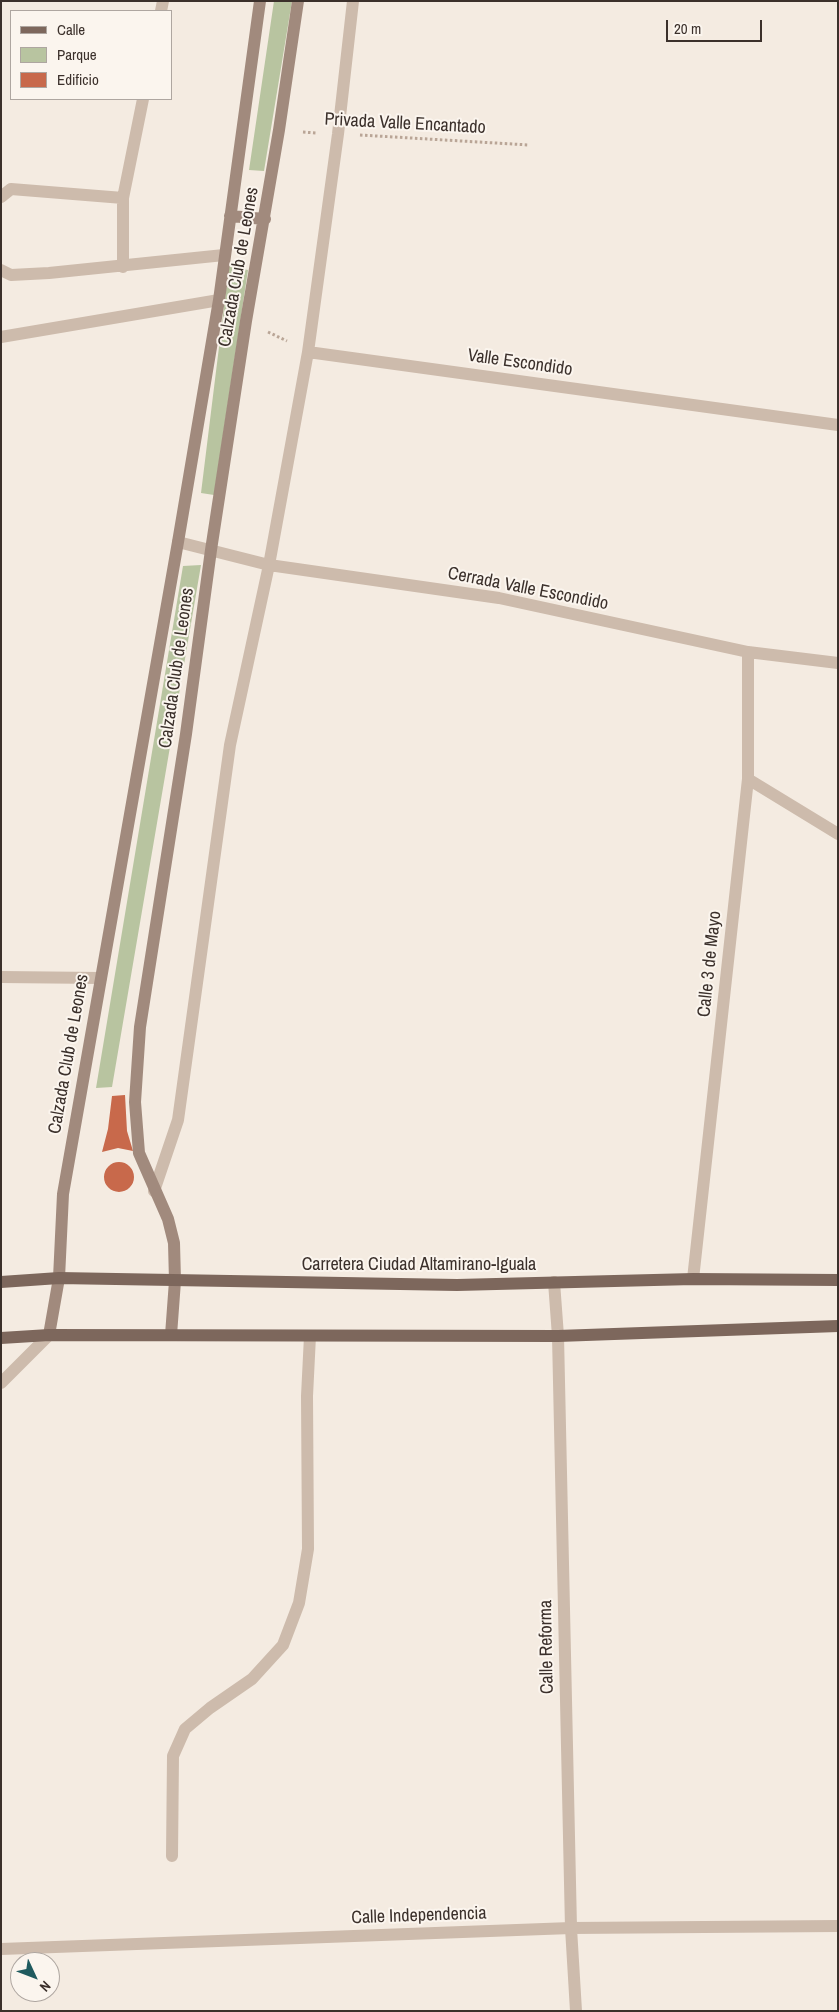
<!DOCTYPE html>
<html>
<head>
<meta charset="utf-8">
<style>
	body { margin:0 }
	#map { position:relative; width:839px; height:2012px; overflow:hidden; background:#f4ebe1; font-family:"Archivo Narrow",sans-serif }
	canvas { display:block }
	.frame { position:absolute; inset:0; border:2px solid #3b302b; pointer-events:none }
	.legend { position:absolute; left:10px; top:10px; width:162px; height:90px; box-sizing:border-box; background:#fbf5ee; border:1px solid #aea6a0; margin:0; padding:6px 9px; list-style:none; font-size:15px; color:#3b302b }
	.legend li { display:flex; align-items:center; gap:10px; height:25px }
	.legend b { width:25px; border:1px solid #aea6a0 }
	.north { position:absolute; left:10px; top:1952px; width:50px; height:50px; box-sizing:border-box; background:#fbf5ee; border:1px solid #aea6a0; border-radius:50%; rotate:133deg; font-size:14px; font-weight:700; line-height:20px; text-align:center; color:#3b302b }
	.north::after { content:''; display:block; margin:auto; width:18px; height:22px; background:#1f5a5e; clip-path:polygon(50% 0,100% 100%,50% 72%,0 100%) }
	.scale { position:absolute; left:666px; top:20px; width:96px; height:22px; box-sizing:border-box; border:2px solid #3b302b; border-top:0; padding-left:6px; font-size:15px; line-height:18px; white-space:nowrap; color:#3b302b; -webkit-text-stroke:4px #fbf5ee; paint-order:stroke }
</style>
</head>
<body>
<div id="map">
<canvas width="839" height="2012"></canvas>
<div class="frame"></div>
<ul class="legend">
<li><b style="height:6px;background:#7d675c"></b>Calle</li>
<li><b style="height:14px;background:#b8c4a0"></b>Parque</li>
<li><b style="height:14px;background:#c8694b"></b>Edificio</li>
</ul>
<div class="north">N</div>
<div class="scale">20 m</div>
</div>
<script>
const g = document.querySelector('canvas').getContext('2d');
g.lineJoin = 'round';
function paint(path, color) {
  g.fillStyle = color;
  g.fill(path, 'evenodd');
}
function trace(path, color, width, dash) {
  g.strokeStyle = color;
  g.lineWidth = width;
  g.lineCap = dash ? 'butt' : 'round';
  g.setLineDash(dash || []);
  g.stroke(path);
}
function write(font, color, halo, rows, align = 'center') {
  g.font = font + ' "Archivo Narrow",sans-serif';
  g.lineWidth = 4;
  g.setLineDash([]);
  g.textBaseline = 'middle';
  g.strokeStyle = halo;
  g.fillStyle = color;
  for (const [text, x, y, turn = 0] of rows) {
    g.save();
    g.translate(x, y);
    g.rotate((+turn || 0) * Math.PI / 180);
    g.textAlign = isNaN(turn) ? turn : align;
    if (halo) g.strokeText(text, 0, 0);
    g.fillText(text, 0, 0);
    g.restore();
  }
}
paint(new Path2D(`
	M274,1H292L264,171L249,170Z
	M229,266L248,270L214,495L201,493Z
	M201,565L112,1087L96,1088L183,566Z`), '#b8c4a0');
paint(new Path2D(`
	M125,1095L127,1131L133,1151L118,1148L102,1152L108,1129L112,1096Z
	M104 1177a15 15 0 1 1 30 0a15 15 0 1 1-30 0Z`), '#c8694b');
trace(new Path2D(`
	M303,132L316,133
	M360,135L529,145
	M268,332L287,341`), '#b9a596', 3, [2.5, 2.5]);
trace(new Path2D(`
	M161,11L163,1
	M1,197L11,189L123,198L143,99
	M123,267V198
	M1,270L11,275L49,273L224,255`), '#cdbbac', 12);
trace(new Path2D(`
	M1,337L219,300
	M308,352L838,425
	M178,542L269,565L499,598L748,652L838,663
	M748,779L838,834
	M1,977L101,978
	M154,1191L178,1120L230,745L269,565L308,352L338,134L353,1
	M693,1279L748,779V652
	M554,1282L558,1336L571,1928L576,2011
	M1,1383L49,1335
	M172,1856L173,1756L185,1729L210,1708L252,1679L283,1645L299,1603L308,1549L307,1396L310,1336
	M1,1949L571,1928L838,1926`), '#cdbbac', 12);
trace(new Path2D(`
	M230,216L265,219
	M49,1335L59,1278L63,1194L178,542L219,300L260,1
	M171,1335L175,1281L174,1243L168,1219L139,1153L135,1102L140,1027L186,734L211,550L246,321L279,130L298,1`), '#a18a7d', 12);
trace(new Path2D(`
	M1,1282L59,1278L457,1285L693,1279L838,1280
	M1,1338L49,1335L558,1336L838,1326`), '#7d675c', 12);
write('18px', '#3b302b', '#fbf5ee', [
	["Privada Valle Encantado",405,124,3],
	["Calzada Club de Leones",239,267,-80],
	["Valle Escondido",520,363,8],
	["Cerrada Valle Escondido",528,589,11],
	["Calzada Club de Leones",177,668,-82],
	["Calle 3 de Mayo",710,964,-84],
	["Calzada Club de Leones",69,1054,-80],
	["Carretera Ciudad Altamirano-Iguala",419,1265],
	["Calle Reforma",547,1647,-91],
	["Calle Independencia",419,1916,-2]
]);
</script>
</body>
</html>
